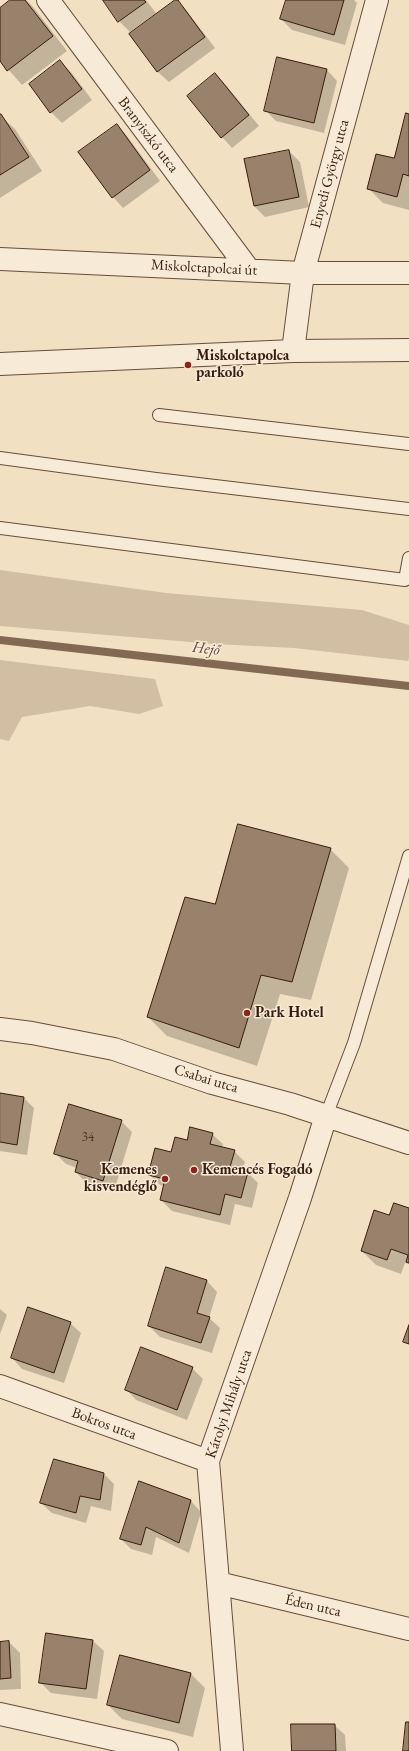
<!DOCTYPE html>
<html>
<head>
<meta charset="utf-8">
<style>
	body { margin:0 }
	canvas { display:block; background:#f2e0c2 }
</style>
</head>
<body>
<canvas width="409" height="1751"></canvas>
<script>
const g = document.querySelector('canvas').getContext('2d');
g.lineJoin = 'round';
function paint(path, color) {
  g.fillStyle = color;
  g.fill(path, 'evenodd');
}
function trace(path, color, width, dash) {
  g.strokeStyle = color;
  g.lineWidth = width;
  g.lineCap = dash ? 'butt' : 'round';
  g.setLineDash(dash || []);
  g.stroke(path);
}
function write(font, color, halo, rows, align = 'center') {
  g.font = font + ' "EB Garamond",serif';
  g.lineWidth = 3;
  g.setLineDash([]);
  g.textBaseline = 'middle';
  g.strokeStyle = halo;
  g.fillStyle = color;
  for (const [text, x, y, turn = 0] of rows) {
    g.save();
    g.translate(x, y);
    g.rotate((+turn || 0) * Math.PI / 180);
    g.textAlign = isNaN(turn) ? turn : align;
    if (halo) g.strokeText(text, 0, 0);
    g.fillText(text, 0, 0);
    g.restore();
  }
}
paint(new Path2D(`
	M0,570L166,593L362,610L409,625V658L408,661L294,648L214,644L0,626Z
	M0,660L155,679L163,706L139,714L90,706L22,717L9,741L0,739Z`), '#d2bfa3');
paint(new Path2D(`
	M12,0H26L34,8L67,51L22,85L0,60V9Z
	M104,0H146L156,13L130,32L119,21Z
	M176,0L187,11L215,48L169,82L158,72L131,34Z
	M287,0H354L357,3L345,45L292,30L281,19Z
	M60,62L71,72L92,100L62,123L51,112Z
	M327,70L337,81L324,133L276,121L265,110Z
	M215,74L226,85L259,126L232,148L222,137Z
	M0,115L15,129L42,171L0,198Z
	M409,115V210L383,203L368,188L394,160Z
	M117,125L127,136L160,181L123,208L113,197Z
	M289,151L300,162L309,207L265,217L254,206Z
	M330,849L349,868L311,1000L280,994L257,1066L167,1036L148,1017L216,906Z
	M0,1094L24,1098L34,1108L27,1155L0,1151Z
	M121,1121L132,1132L114,1191L86,1183L76,1172L77,1168L66,1164L55,1153Z
	M212,1134L223,1144L222,1148L234,1151L245,1162L242,1171L248,1173L258,1183L252,1208L235,1204L230,1225L172,1211L161,1200L165,1186L160,1185L149,1174L172,1153L188,1141ZM161,1177L170,1181L161,1179Z
	M409,1209V1264L405,1263L401,1274L376,1265L362,1251L390,1216Z
	M166,1269L207,1281L217,1292L209,1318L220,1328L212,1353L160,1337L149,1326Z
	M0,1309L7,1315L0,1334Z
	M70,1323L81,1333L64,1383L22,1369L12,1358Z
	M192,1368L203,1379L187,1420L136,1400L126,1389Z
	M104,1474L114,1484L111,1511L91,1506L86,1523L52,1513L41,1503Z
	M191,1501L201,1512L189,1553L156,1537L152,1555L131,1549L121,1539Z
	M93,1641L104,1651L97,1699L51,1693L40,1682Z
	M9,1642L20,1653L21,1689L0,1690V1643Z
	M120,1656L191,1674L205,1688L193,1737L122,1719L108,1705Z
	M334,1725L345,1735L346,1751H293Z`), '#0003');
trace(new Path2D(`
	M0,640L409,686`), '#826954', 8);
const building = new Path2D(`
	M10,0H25L53,36L7,71L0,61V8Z
	M103,0H144L146,2L118,22Z
	M175,0H178L205,37L157,72L129,34Z
	M286,0H344L334,35L280,19Z
	M277,57L327,69L314,123L264,111Z
	M60,60L82,89L50,113L29,84Z
	M215,73L249,115L221,138L187,96Z
	M406,113L409,114V176L403,174L397,197L367,189L376,154L394,158Z
	M0,114H1L29,157L0,175Z
	M117,124L150,170L112,198L78,152Z
	M289,150L299,197L254,206L244,159Z
	M238,824L331,848L292,982L261,975L239,1048L147,1017L185,897L215,904Z
	M0,1093L24,1097L17,1145L0,1142Z
	M69,1104L122,1120L103,1181L75,1172L78,1161L54,1154Z
	M190,1127L213,1133L210,1144L235,1150L230,1167L248,1172L241,1198L225,1194L220,1215L160,1200L165,1179L148,1175L155,1148L171,1152L175,1137L187,1140Z
	M394,1203L409,1208V1263L406,1262L408,1255L391,1249L387,1260L361,1251L374,1210L389,1215Z
	M166,1267L207,1280L197,1313L210,1317L201,1343L148,1326Z
	M28,1307L71,1322L54,1373L11,1358Z
	M409,1325V1344L403,1342Z
	M141,1347L193,1367L177,1410L125,1390Z
	M54,1459L104,1473L100,1500L80,1496L76,1513L40,1503Z
	M139,1481L191,1500L179,1543L146,1527L141,1545L120,1539Z
	M46,1633L93,1640L86,1689L39,1683Z
	M9,1641L11,1678L0,1679V1642Z
	M120,1655L191,1673L179,1723L107,1705Z
	M406,1722H409V1751H403Z
	M291,1724H335L336,1751H292Z`);
paint(building, '#99826b');
trace(building, '#381c0d', 1);
const service = new Path2D(`
	M159,415L409,444
	M0,458L156,479L409,509
	M0,528L405,580L409,558
	M326,1116L354,1043L409,856`);
const minor = new Path2D(`
	M48,0L249,270
	M0,259L303,273H409
	M293,351L303,273L377,0
	M0,1029L32,1033L114,1049L212,1083L290,1104L409,1143
	M0,1386L208,1461
	M218,1583L409,1629
	M0,1714L167,1751
	M232,1751L208,1461L300,1198L326,1116`);
const tertiary = new Path2D(`
	M0,364L293,351L409,350`);
trace(service, '#664d3a', 14);
trace(minor, '#664d3a', 24);
trace(tertiary, '#664d3a', 24);
trace(service, '#f7ebd7', 12);
trace(minor, '#f7ebd7', 22);
trace(tertiary, '#f7ebd7', 22);
for (const [x, y, r, color] of [
	[188,365,4,"#8f2418"],
	[247,1013,4,"#8f2418"],
	[194,1170,4,"#8f2418"],
	[165,1179,4,"#8f2418"]
]) {
  const dot = new Path2D();
  dot.arc(x, y, r, 0, 2 * Math.PI);
  g.fillStyle = color;
  g.fill(dot);
  trace(dot, '#f7ebd7', 1.5);
}
write('13px', '#503624', null, [
	["34",88,1137]
]);
write('15px', '#381c0d', '#f7ebd7', [
	["Branyiszkó utca",148,135,53],
	["Enyedi György utca",330,174,-75],
	["Miskolctapolcai út",204,268,3],
	["Csabai utca",206,1079,17],
	["Károlyi Mihály utca",229,1404,-71],
	["Bokros utca",104,1424,20],
	["Éden utca",313,1606,13]
]);
write('bold 15px', '#381c0d', '#f7ebd7', [
	["Miskolctapolca",196,356],
	["parkoló",196,373],
	["Park Hotel",255,1013],
	["Kemenes",157,1170,"right"],
	["kisvendéglő",157,1187,"right"],
	["Kemencés Fogadó",202,1170]
], 'left');
write('italic 16px', '#634937', '#f7ebd7', [
	["Hejő",206,649,6]
]);
</script>
</body>
</html>
